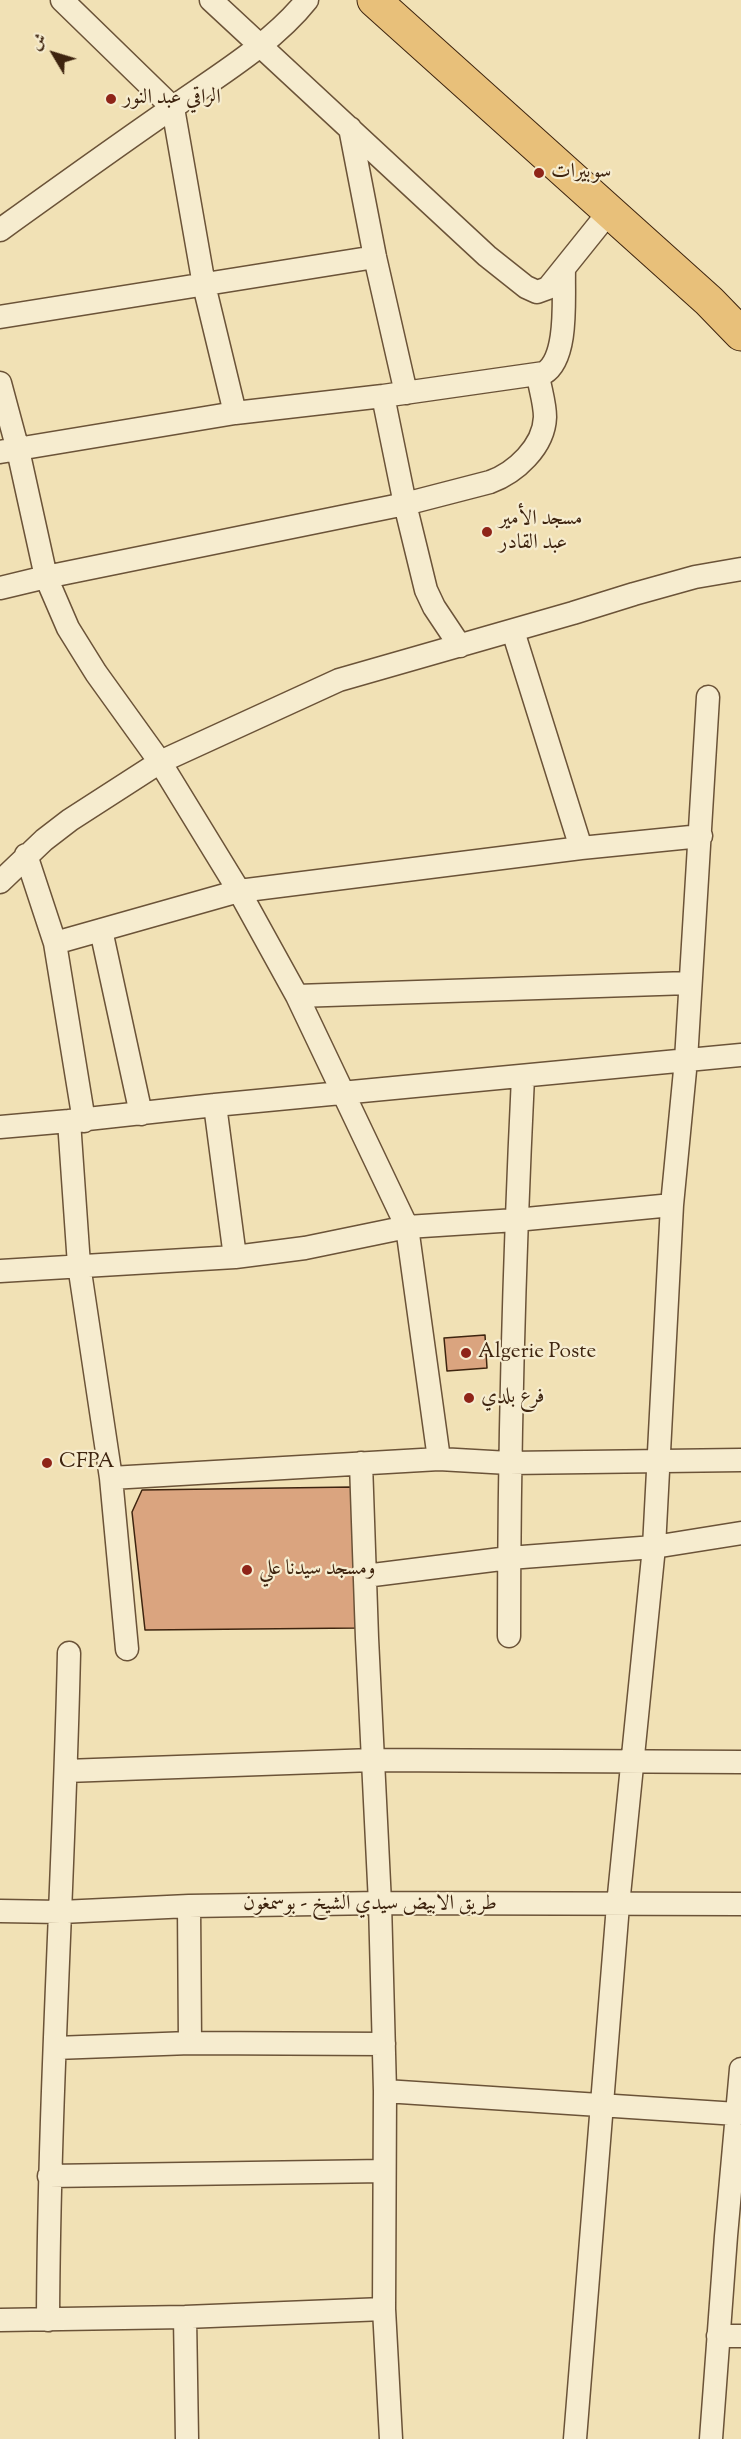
<!DOCTYPE html>
<html>
<head>
<meta charset="utf-8">
<style>
	body { margin:0 }
	#map { position:relative; width:741px; height:2439px; overflow:hidden; background:#f1e1b5; font-family:"Sorts Mill Goudy",Amiri,serif }
	canvas { display:block }
	.north { position:absolute; left:24px; top:24px; width:60px; height:60px; -webkit-text-stroke:4px #f6eccf; paint-order:stroke; rotate:308deg; font-size:16px; font-weight:700; line-height:24px; text-align:center; color:#3e240f }
	.north::after { content:''; display:block; margin:auto; width:21px; height:27px; background:#3e240f; clip-path:polygon(50% 0,100% 100%,50% 72%,0 100%) }
</style>
</head>
<body>
<div id="map">
<canvas width="741" height="2439"></canvas>
<div class="north">ش</div>
</div>
<script>
const g = document.querySelector('canvas').getContext('2d');
g.lineJoin = 'round';
function paint(path, color) {
  g.fillStyle = color;
  g.fill(path, 'evenodd');
}
function trace(path, color, width, dash) {
  g.strokeStyle = color;
  g.lineWidth = width;
  g.lineCap = dash ? 'butt' : 'round';
  g.setLineDash(dash || []);
  g.stroke(path);
}
function write(font, color, halo, rows, align = 'center') {
  g.font = font + ' "Sorts Mill Goudy",Amiri,serif';
  g.lineWidth = 4.5;
  g.setLineDash([]);
  g.textBaseline = 'middle';
  g.strokeStyle = halo;
  g.fillStyle = color;
  for (const [text, x, y, turn = 0] of rows) {
    g.save();
    g.translate(x, y);
    g.rotate((+turn || 0) * Math.PI / 180);
    g.textAlign = isNaN(turn) ? turn : align;
    if (halo) g.strokeText(text, 0, 0);
    g.fillText(text, 0, 0);
    g.restore();
  }
}
const building = new Path2D(`
	M485,1335L487,1368L447,1371L444,1338Z
	M352,1487L358,1628L145,1630L132,1512L142,1490Z`);
paint(building, '#daa47f');
trace(building, '#3e240f', 1.5);
const street = new Path2D(`
	M211,0L487,256L526,287L537,292L548,288L609,212
	M350,128L375,257L406,393
	M0,230C57,189 114,148 172,108C216,77 273,43 307,0
	M0,317L375,257
	M0,383L18,450L46,577L68,628L96,673L160,762L239,891L297,996L407,1227L439,1459
	M235,413L383,396L544,373C569,358 563,296 564,270
	M0,452L235,413L204,285L173,108L62,0
	M0,588L46,577L405,504L383,396
	M513,631L581,848
	M460,646L434,607L426,590L405,504L490,482C515,473 544,447 545,417C545,403 540,389 538,375
	M26,855L55,943L84,1121
	M0,882L44,840L70,820L160,762L339,680L573,613L634,594L695,577L741,569
	M101,930L141,1114
	M55,943L239,891L581,848L701,836
	M297,996L689,983
	M215,1105L235,1257
	M0,1127L69,1121
	M0,1271L235,1257L305,1248L407,1227L516,1220L672,1205
	M361,1463L367,1638L380,1903L385,2091L384,2309L391,2439
	M111,1478L439,1459L509,1463L741,1460
	M365,1576L509,1558L654,1547L741,1533
	M509,1636C509,1449 514,1263 523,1077
	M127,1649L111,1478L79,1265L69,1121L215,1105L741,1055
	M66,1771L373,1760L741,1762
	M189,1906L190,2043
	M0,1911L61,1912L189,1906L380,1903L741,1904
	M55,2048L190,2043L384,2044
	M385,2091L737,2114
	M49,2176L384,2171
	M185,2317L187,2439
	M0,2320L185,2317L384,2309
	M48,2320C49,2097 64,1875 69,1653
	M718,2336H741
	M575,2439L618,1905L654,1547L672,1205L686,1060L708,697
	M711,2439L726,2236L741,2069`);
const primary = new Path2D(`
	M374,0L709,301L741,334`);
trace(street, '#6b5338', 25);
trace(primary, '#3e240f', 35);
trace(street, '#f6eccf', 22);
trace(primary, '#e8c07a', 33);
for (const [x, y, r, color] of [
	[111,99,6,"#8f2418"],
	[539,173,6,"#8f2418"],
	[487,532,6,"#8f2418"],
	[466,1353,6,"#8f2418"],
	[469,1398,6,"#8f2418"],
	[47,1463,6,"#8f2418"],
	[247,1570,6,"#8f2418"]
]) {
  const dot = new Path2D();
  dot.arc(x, y, r, 0, 2 * Math.PI);
  g.fillStyle = color;
  g.fill(dot);
  trace(dot, '#f6eccf', 2);
}
write('21px', '#3e240f', '#f6eccf', [
	["الراقي عبد النور",123,99],
	["سوبيرات",551,173],
	["مسجد الأمير",499,520],
	["عبد القادر",499,544],
	["Algerie Poste",478,1353],
	["فرع بلدي",481,1398],
	["CFPA",59,1463],
	["ومسجد سيدنا علي",259,1570]
], 'left');
write('21px', '#3e240f', '#f6eccf', [
	["طريق الابيض سيدي الشيخ - بوسمغون",370,1905]
]);
</script>
</body>
</html>
